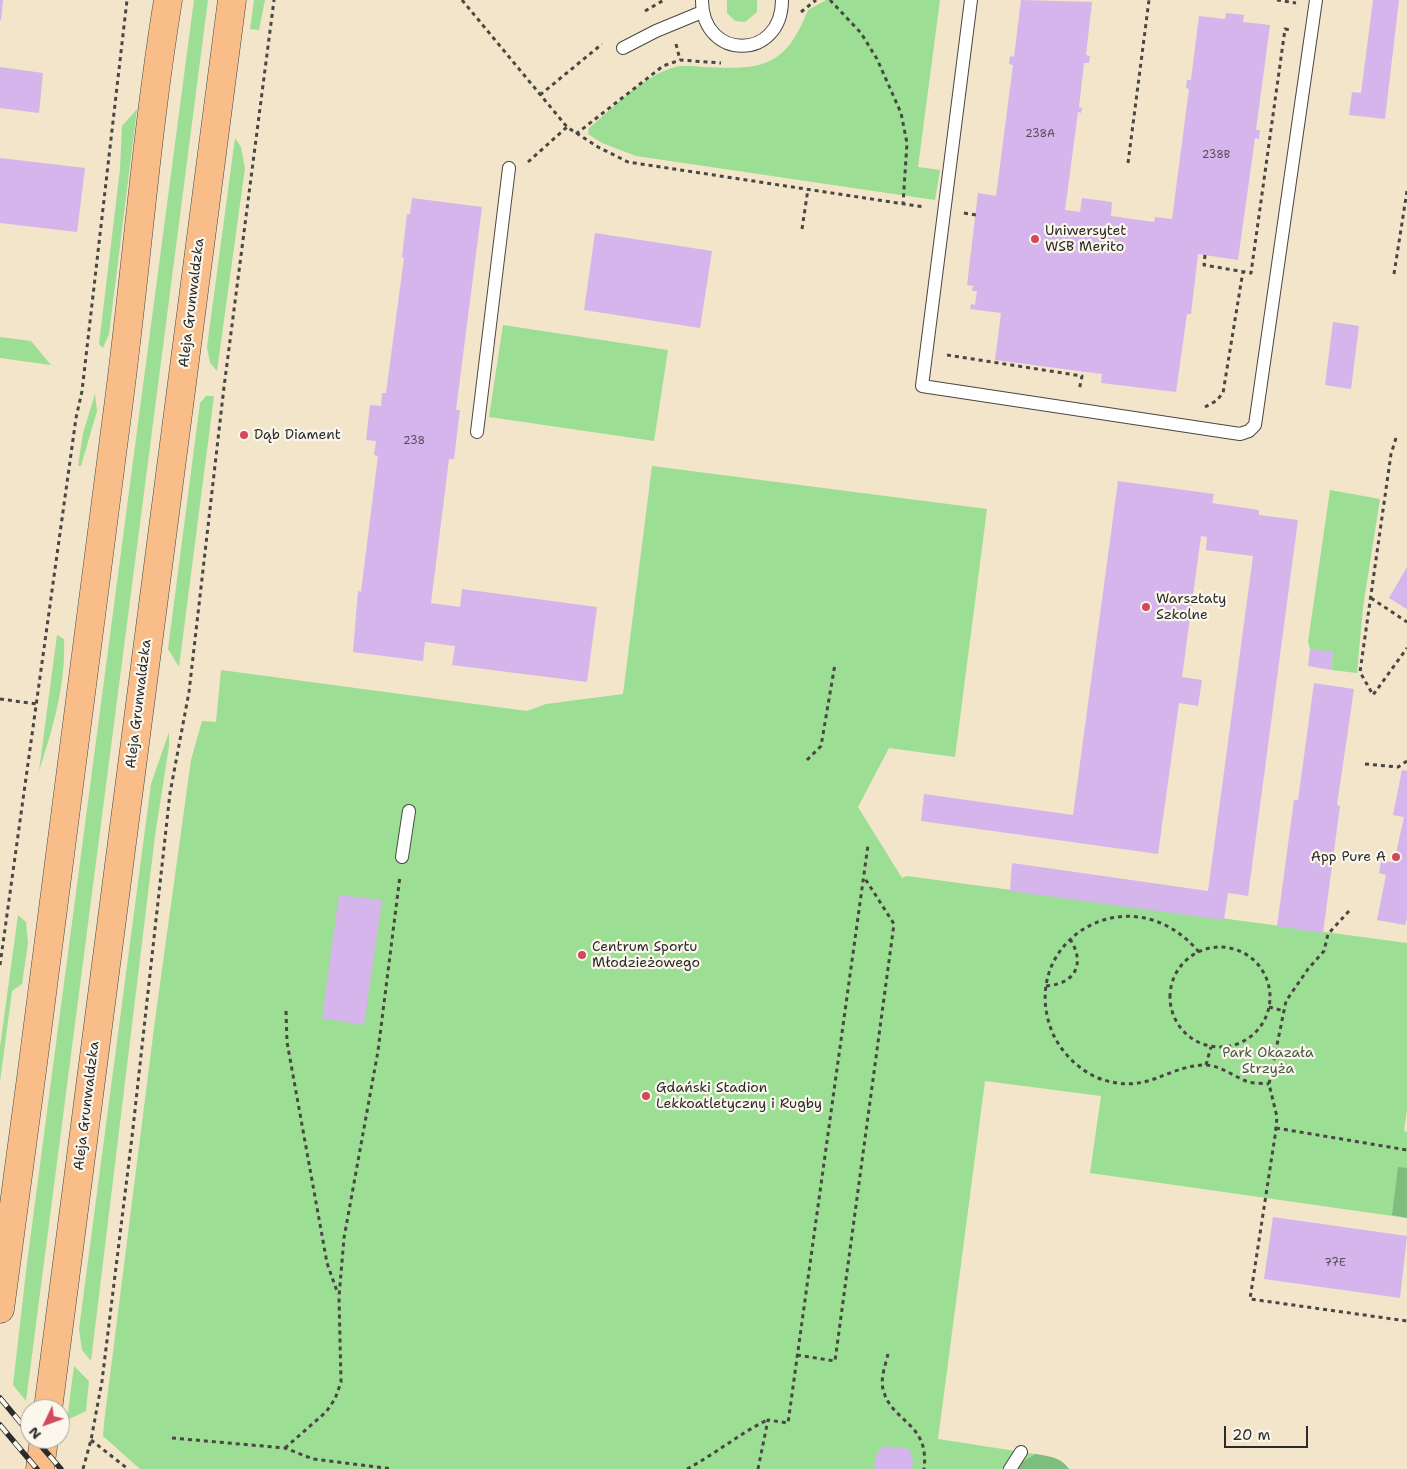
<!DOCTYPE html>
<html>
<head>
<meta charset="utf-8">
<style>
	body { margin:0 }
	#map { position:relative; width:1407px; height:1469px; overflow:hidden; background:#f2e5ca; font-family:"Shantell Sans",sans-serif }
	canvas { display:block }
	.north { position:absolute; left:20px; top:1399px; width:50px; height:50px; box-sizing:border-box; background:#fbf7ec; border:1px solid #a8a59f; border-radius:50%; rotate:228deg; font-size:14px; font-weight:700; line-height:20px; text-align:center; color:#2b2b2b }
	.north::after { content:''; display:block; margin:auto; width:18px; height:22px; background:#d1495b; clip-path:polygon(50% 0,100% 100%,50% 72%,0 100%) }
	.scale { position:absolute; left:1224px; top:1426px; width:84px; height:22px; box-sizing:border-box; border:2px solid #2b2b2b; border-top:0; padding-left:6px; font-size:15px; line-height:18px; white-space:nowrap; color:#2b2b2b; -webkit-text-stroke:4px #fbf7ec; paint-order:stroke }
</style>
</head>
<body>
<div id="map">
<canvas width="1407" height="1469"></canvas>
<div class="north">N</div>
<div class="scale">20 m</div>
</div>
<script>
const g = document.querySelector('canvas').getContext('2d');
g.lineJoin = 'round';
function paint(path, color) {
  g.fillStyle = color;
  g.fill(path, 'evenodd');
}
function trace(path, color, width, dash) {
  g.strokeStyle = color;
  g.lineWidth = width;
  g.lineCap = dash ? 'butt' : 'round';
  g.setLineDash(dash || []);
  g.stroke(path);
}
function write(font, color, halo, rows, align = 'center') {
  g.font = font + ' "Shantell Sans",sans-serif';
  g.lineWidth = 4.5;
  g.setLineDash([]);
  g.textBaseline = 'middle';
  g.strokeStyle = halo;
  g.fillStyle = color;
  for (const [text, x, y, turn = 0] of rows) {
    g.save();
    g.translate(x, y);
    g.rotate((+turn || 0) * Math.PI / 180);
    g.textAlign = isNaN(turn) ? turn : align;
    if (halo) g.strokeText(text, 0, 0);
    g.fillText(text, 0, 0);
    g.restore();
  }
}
paint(new Path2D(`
	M194,0H208L26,1401L13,1385L27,1263Z
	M254,0H265L259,30L250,29Z
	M727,0H757V12L745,22L735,21L727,13Z
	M826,0H940L918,167L940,170L935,200L636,156L602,143L588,134L589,128C613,108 639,80 669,69C680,64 692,66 703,67C762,70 785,68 808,10Z
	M137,109L109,334L103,348L99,344L120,169L122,126Z
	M235,138L241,147L245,168L217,371L210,363L207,347Z
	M503,325L668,350L654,441L489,417Z
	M0,337L31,341L51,365L0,358Z
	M95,394L97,411L81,466H78L83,433Z
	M206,396H214L179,667L168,649L200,403Z
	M652,466L987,509L955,757L889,748L858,807L902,878L907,876L1407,943V1110L1404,1131L1407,1132V1218L1090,1173L1101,1096L985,1081L938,1439L1035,1454L1022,1462L1017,1469H140L103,1436L104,1423L155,1020L191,760L202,721L216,722L221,670L527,711L546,704L623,694Z
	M1330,490L1380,499L1363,607L1357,673L1331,670L1333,653L1310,649L1308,642Z
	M57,635L64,639C66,684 53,728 39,771Z
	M169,732V746L155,836L91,1361L82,1350L79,1329L151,784Z
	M18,915L26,922L28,943L22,984L12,991L0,1082V1047Z
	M74,1366L89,1381L86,1411L67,1420Z`), '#9cde94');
paint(new Path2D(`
	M1398,1167L1407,1168V1218L1392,1215Z
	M1035,1454C1048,1456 1061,1457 1069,1469H1017L1022,1462Z`), '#7dbd7e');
paint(new Path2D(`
	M0,0H3L1,20H0Z
	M1021,0L1092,2L1086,55L1090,56L1089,63H1084L1079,107L1082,108L1081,113L1078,112L1065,210L1080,212L1082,198L1112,202L1111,216L1154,222L1155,217L1172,219L1189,89L1186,88L1187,80H1191L1199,16L1225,19L1226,13L1244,15L1243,22L1270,25L1256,130H1260L1259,139L1255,138L1238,260L1198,254L1191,314H1187L1176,392L1101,383L1102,374L995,360L1001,313L970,309L971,304L975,305L977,291H972L973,286L967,285L978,193L996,196L1013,65L1009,64L1010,56L1014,57Z
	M1373,0H1399L1385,119L1349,115L1352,92L1361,93Z
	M0,67L43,73L39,113L0,108Z
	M0,158L85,168L77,232L0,223Z
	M412,198L482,207L456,410H460L454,459H449L431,603L460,607L462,589L597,607L587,682L452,665L455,646L425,642L423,661L353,652L358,591L361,592L378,456L374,455L376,441L366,440L370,405L381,406L382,393H386L404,258L402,257L407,214H410Z
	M595,233L712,251L700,328L584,310Z
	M1333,322L1359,326L1351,389L1325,385Z
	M1118,481L1214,494L1212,503L1259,510V515L1298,520L1248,896L1228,893L1224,920L1010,891L1012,863L1208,891L1253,556L1206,550L1207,537L1201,536L1182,677L1202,680L1198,706L1179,703L1158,854L921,821L924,794L1073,815Z
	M1407,567V609L1389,598Z
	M1310,649L1333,652L1331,670L1308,666Z
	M1314,683L1354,689L1337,805L1340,806L1323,933L1277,926L1294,800H1298Z
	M1402,770L1407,771V918L1405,925L1377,920L1386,875L1379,873L1381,861L1394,862L1404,817L1393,815Z
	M339,895L382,900L364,1025L322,1018Z
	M1273,1217L1407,1236L1400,1298L1264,1279Z
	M883,1446L909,1449L913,1460L912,1469H874L876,1455Z`), '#d5b5ec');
const service = new Path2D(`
	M702,0C702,61 782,61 782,0
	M971,0L922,386L1240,434L1249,431L1255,425L1316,0
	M623,48L656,31L702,12
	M477,432L509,168
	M402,857L409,811
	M1010,1469L1021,1452`);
const primary = new Path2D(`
	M0,1309C41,1009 79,709 118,408C136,272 146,135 168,0
	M48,1409L232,0
	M40,1469L44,1439`);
trace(service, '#494743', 14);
trace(primary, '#494743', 29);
trace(new Path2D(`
	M462,0L567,127L598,147L628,162L924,207
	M830,0L861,33L877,59L901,113L907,143L903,204
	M1277,0L1296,3
	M645,11L664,0
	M801,12L816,0
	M676,44L680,60
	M540,95L602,44
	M576,134L663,66L680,60L721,63
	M528,162L567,127
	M1128,163L1149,0
	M964,213L976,215
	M802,229L808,189
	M1205,255L1204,265L1251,273L1285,29L1291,30
	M1394,274L1407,191
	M947,355L1082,376L1079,391
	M1205,407L1216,401L1223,393L1243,271
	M1396,438L1391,454L1360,672L1373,695L1407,648
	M1371,598L1407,622
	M0,699L37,704
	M807,760L821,746L835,664
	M1365,764L1398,767L1407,761
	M1349,911L1328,934L1324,951L1308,969L1286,1001L1269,1084L1277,1117L1275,1136L1250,1299L1407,1321
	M1170 997a50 50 0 1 1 100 0a50 50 0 1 1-100 0Z
	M1199,952C1129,870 1014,943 1053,1034C1062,1053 1079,1070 1098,1078C1147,1096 1163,1067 1204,1065C1220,1065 1233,1076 1246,1081C1253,1084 1262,1083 1269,1084
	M0,965L76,418L82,391L127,0
	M1046,986C1075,984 1086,964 1070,939
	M1269,1007L1284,1011
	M286,1011L287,1042L327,1263L338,1294
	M1206,1065L1211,1047
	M1276,1128L1407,1150
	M888,1354C886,1363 880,1379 883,1389C891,1423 930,1422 924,1469
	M797,1355L835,1361L894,924L864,877
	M172,1438L285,1448L313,1459L392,1469
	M91,1440L128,1469
	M285,1448L326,1412L335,1399L341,1382L339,1297L344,1238L378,1051L400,876
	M83,1469L91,1440L102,1381L132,1137L170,793L189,692L224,387L274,0
	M687,1469C715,1454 739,1434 767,1420
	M758,1469L768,1420L788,1423L868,845`), '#494743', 3, [4, 4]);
trace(service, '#fff', 12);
trace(primary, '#f8bd89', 28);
const rail = new Path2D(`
	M0,1398L30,1434
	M0,1425L37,1469
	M35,1439L61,1469`);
trace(rail, '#2b2b2b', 5.5);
trace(rail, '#fbf7ec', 4, [11]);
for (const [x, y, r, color] of [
	[1035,239,5,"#d1495b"],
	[244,435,5,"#d1495b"],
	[1146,607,5,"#d1495b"],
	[1396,857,5,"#d1495b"],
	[582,955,5,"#d1495b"],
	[646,1096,5,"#d1495b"]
]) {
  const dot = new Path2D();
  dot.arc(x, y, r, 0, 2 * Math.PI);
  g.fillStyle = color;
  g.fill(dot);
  trace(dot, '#fbf7ec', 2);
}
write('11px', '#564e5b', null, [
	["238A",1040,134],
	["238B",1216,155],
	["238",414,441],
	["77E",1335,1263]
]);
write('14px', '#2b2b2b', '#fbf7ec', [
	["Uniwersytet",1045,231],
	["WSB Merito",1045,247],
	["Dąb Diament",254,435],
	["Warsztaty",1156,599],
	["Szkolne",1156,615],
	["App Pure A",1386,857,"right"],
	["Centrum Sportu",592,947],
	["Młodzieżowego",592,963],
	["Gdański Stadion",656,1088],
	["Lekkoatletyczny i Rugby",656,1104]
], 'left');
write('14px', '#2b2b2b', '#fbf7ec', [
	["Aleja Grunwaldzka",192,303,-83],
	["Aleja Grunwaldzka",139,704,-83],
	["Aleja Grunwaldzka",87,1106,-83]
]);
write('14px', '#475845', '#fbf7ec', [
	["Park Okazała",1268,1053],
	["Strzyża",1268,1069]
]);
</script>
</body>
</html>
